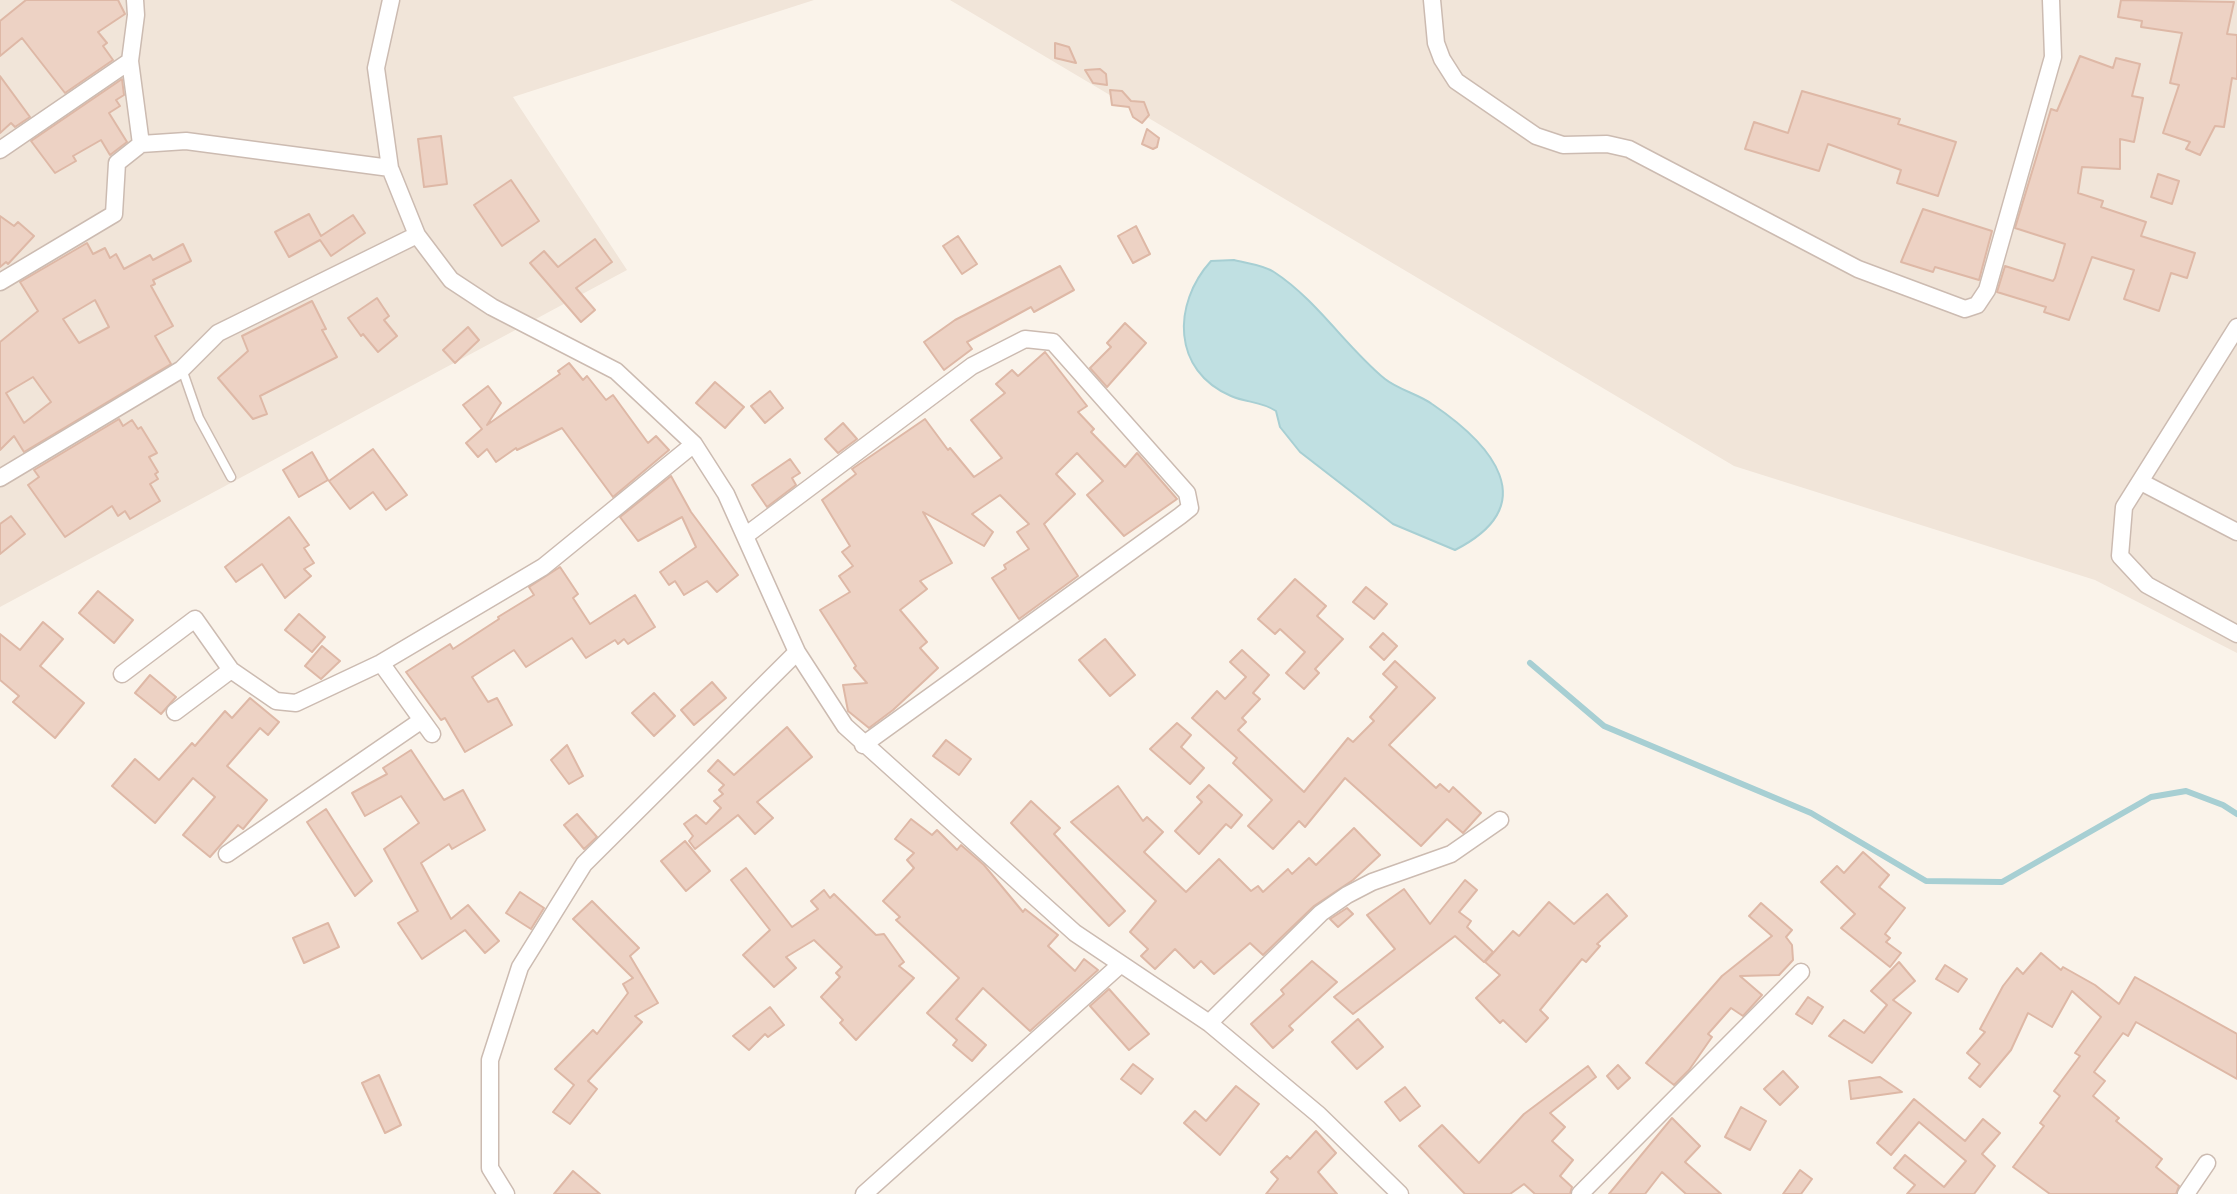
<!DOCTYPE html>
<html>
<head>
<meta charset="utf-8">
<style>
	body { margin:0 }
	canvas { display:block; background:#faf3ea }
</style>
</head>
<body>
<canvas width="2237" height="1194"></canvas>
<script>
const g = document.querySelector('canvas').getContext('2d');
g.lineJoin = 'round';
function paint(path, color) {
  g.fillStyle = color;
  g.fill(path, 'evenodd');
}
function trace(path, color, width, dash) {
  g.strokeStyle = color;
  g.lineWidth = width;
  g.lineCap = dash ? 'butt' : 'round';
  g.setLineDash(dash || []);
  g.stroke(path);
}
paint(new Path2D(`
	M0,0H814L513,97L627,270L0,607Z
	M950,0H2237V653L2095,580L1734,466Z`), '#f1e5d9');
const water = new Path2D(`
	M1234,260C1246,263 1264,265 1274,272C1317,300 1346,347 1385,379C1399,390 1418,394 1432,404C1491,444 1545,504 1455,550L1393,524L1300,452L1280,427L1276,411C1261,401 1247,403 1231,396C1172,371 1172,304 1211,261Z`);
paint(water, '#c0e0e2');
trace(water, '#a7cfd3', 2);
trace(new Path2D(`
	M1530,663L1604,726L1811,813L1926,881L2002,882L2151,797L2186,791L2223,805L2237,814`), '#a7cfd3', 6);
const building = new Path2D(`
	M26,0H118L125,14L98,32L107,43L103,46L113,60L65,93L22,38L0,56V21Z
	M2121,0L2234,2L2227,34L2237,35V79L2232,78L2224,127L2215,126L2200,155L2186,149L2190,142L2163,133L2179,85L2170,83L2182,33L2141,27L2142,21L2118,17Z
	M1055,43L1069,47L1076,63L1055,58Z
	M2080,56L2113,68L2116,58L2140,64L2132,96L2143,98L2134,142L2120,139V169L2082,167L2078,193L2103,201L2101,207L2146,222L2141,236L2195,253L2187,278L2171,273L2159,311L2124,299L2134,270L2092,257L2069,320L2044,312L2046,307L1997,292L2005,266L2053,281L2055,278L2065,244L2015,228L2051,109L2057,111Z
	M1100,69L1106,74L1107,85L1093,83L1085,70Z
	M0,76L30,117L15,127L11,123L0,133Z
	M122,79L124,95L116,100L120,106L109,113L127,142L110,155L101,140L73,156L76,161L55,173L31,141Z
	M1110,90L1122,91L1131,101L1144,102L1149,115L1142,123L1133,117L1129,107L1112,105Z
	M1802,91L1900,119L1898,124L1956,142L1938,196L1897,183L1901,170L1828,144L1819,171L1745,149L1754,122L1788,133Z
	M1147,129L1159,138L1157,147L1153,149L1142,144Z
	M441,136L447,184L424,187L418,139Z
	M2158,174L2179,181L2172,204L2151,197Z
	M511,180L539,221L502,246L474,205Z
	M1923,209L1992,231L1979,280L1935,267L1933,272L1901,262Z
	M309,214L321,236L353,215L365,233L331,256L320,240L289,257L275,232Z
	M0,216L14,226L18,222L34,236L8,264L6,262L0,267Z
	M1136,226L1150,254L1133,263L1118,236Z
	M958,236L977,264L962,274L943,246Z
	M595,239L612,262L576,288L595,310L581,322L530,263L544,251L558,267Z
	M87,243L93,254L105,248L110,258L116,254L124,269L150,255L153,260L183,244L191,261L153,280L155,284L151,286L173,326L155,336L171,364L24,452L14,436L0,450V342L38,311L20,282ZM95,300L109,327L79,343L63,319ZM33,377L51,402L24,423L6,393Z
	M1060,266L1074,290L1034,312L1031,307L967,342L972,349L944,370L924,342L955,320Z
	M377,298L389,316L384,320L397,336L378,352L363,334L361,336L348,318Z
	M312,301L326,329L322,330L337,357L260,396L267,414L253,419L218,378L248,351L242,336Z
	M1125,323L1146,343L1107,387L1090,368L1111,347L1107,343Z
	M468,327L479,340L455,363L443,350Z
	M1045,352L1087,406L1078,412L1094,429L1091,432L1125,467L1137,453L1177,499L1124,536L1087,495L1103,481L1077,453L1056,474L1075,494L1044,524L1078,576L1019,619L992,578L1006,569L1004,565L1029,549L1017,532L1029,524L1000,495L972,514L993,532L984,546L923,512L952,563L920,581L927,589L900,610L927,642L920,648L938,668L893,710L869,728L848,711L843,685L867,683L854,668L856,666L820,610L850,592L839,576L853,566L842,552L850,546L822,500L856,474L852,469L925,419L948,450L950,448L974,477L1002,458L971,420L1005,393L996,384L1012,370L1018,376Z
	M569,363L583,380L587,376L606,400L613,395L648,443L656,436L669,450L613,497L562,428L517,450L516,448L496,462L487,449L478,457L466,443L482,429L463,405L488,386L501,403L487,425L560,374L558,371Z
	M715,382L744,407L725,428L696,403Z
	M770,391L783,408L765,423L751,406Z
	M119,419L123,426L132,420L138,429L141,427L157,453L149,457L158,472L155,474L158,479L150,484L160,501L130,519L125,511L118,516L112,506L65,537L28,485L39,477L34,470Z
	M843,423L857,439L838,453L825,439Z
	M373,449L407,495L386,510L373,492L350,509L329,481Z
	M312,452L328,480L299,497L283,470Z
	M790,459L800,473L792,478L796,485L767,507L752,485Z
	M671,476L691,512L738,575L717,592L707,581L684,595L675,581L669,585L660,572L696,547L682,517L638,541L620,517Z
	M11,516L25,534L0,554V524Z
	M289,517L309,545L304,548L314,563L304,569L311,576L285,598L262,564L236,582L225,567Z
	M560,567L578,594L573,598L590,624L635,595L655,627L628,644L624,639L618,644L615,640L586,658L572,638L526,667L514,650L472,677L488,702L497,698L512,725L465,752L445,718L441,720L406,672L450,644L453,649L499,619L498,617L534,595L529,587Z
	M1295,579L1326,606L1317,616L1343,639L1315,669L1319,673L1304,689L1286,673L1305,652L1280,629L1275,634L1258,619Z
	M1366,587L1387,604L1374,619L1353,602Z
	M98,591L133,620L114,643L79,613Z
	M299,614L325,637L312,652L285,630Z
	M43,622L63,639L40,666L84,703L55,738L13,702L19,696L0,680V634L20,650Z
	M1383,633L1397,646L1384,660L1370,647Z
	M1105,639L1135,675L1110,696L1079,660Z
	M322,646L340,661L321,679L305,666Z
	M1242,650L1269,675L1253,693L1260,699L1242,718L1246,722L1238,730L1304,792L1348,738L1353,742L1374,721L1370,717L1397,687L1383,674L1395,661L1435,698L1389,745L1436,788L1440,784L1449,792L1453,787L1481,813L1463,833L1447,819L1421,846L1345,778L1305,827L1299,821L1273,849L1248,826L1272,800L1233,763L1237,758L1192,718L1217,691L1225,699L1246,677L1230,662Z
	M150,675L176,697L161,714L135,693Z
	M712,682L726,698L694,725L681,710Z
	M654,693L675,716L654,736L632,713Z
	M250,698L279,722L268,735L260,728L227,766L267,800L243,829L238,825L210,857L183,835L215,797L193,778L155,823L112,786L135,759L159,780L192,743L195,746L225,711L232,718Z
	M1177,723L1191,735L1181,747L1204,768L1190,784L1150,749Z
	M787,727L812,757L757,802L773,818L755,834L738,815L695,849L689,841L693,836L684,824L696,815L706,824L721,808L714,801L723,794L719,790L724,785L708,771L718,760L734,775Z
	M946,740L971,759L959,775L933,756Z
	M567,745L583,776L569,784L551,760Z
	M411,750L444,800L463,790L485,830L452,849L449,844L421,863L451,919L468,905L499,941L485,953L465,930L422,959L398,923L418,911L384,849L419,823L401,796L365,816L352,793L387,774L383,768Z
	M1209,785L1242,815L1231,828L1226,824L1199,854L1175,831L1202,802L1197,797Z
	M1118,786L1143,821L1147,817L1163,832L1144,852L1186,892L1219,859L1251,891L1258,886L1263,892L1288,869L1292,874L1309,858L1316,865L1354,828L1380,855L1353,880L1314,906L1263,955L1250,943L1214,974L1201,961L1194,968L1175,949L1155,969L1141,956L1148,949L1130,932L1156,901L1071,822Z
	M1031,801L1060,828L1054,834L1125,911L1109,926L1011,823Z
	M326,809L372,881L355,896L307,822Z
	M577,814L597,837L584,849L564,825Z
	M911,819L932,835L937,830L957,850L961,845L984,865L1023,912L1025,909L1058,935L1048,946L1075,971L1084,959L1098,970L1030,1031L983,988L956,1019L986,1045L972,1061L953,1045L957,1040L927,1013L959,978L896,920L900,917L883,901L914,868L907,860L914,853L895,839Z
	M685,841L710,871L686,891L661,861Z
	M1863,852L1889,875L1879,887L1905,908L1885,934L1890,938L1886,942L1901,953L1890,967L1841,928L1855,914L1821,882L1837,866L1844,873Z
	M746,868L792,927L818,909L811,901L824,890L830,898L834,894L876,935L884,934L904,962L899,966L914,978L856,1040L840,1023L843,1020L821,997L840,977L836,973L842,967L814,940L786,957L796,968L774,987L743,955L770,930L731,880Z
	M1465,880L1477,890L1459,912L1471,921L1467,927L1493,952L1484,962L1455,936L1353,1014L1334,997L1395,949L1367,915L1404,889L1430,924Z
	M520,892L544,908L531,929L506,913Z
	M1607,894L1627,916L1597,944L1600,946L1586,962L1582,959L1540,1010L1548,1018L1526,1042L1503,1020L1500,1023L1476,998L1500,975L1485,962L1513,931L1519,936L1549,902L1574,924Z
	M592,901L639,948L630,956L658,1003L635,1016L642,1022L588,1081L597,1089L570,1124L553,1112L574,1085L555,1069L593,1030L597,1034L628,993L623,984L633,978L573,919Z
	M1761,903L1792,930L1786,937L1792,945L1793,960L1779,975L1740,976L1762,995L1743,1016L1731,1008L1708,1034L1712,1037L1689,1070L1674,1085L1646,1063L1722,976L1772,936L1749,916Z
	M1347,908L1353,914L1338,927L1330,919Z
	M328,923L339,947L304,963L293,938Z
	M2041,953L2061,970L2063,967L2095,985L2119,1004L2135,977L2237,1034V1079L2136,1022L2128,1036L2123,1033L2094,1072L2105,1081L2093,1096L2119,1118L2116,1121L2162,1159L2156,1167L2179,1186L2176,1194H2050L2013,1167L2044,1126L2040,1123L2060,1096L2054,1091L2080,1056L2075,1053L2101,1017L2072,991L2052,1027L2028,1013L2011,1050L1980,1087L1969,1078L1980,1064L1967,1053L1985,1032L1980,1029L2003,986L2017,968L2023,974Z
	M1312,961L1337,982L1289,1026L1293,1030L1273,1048L1251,1024L1284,994L1281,990Z
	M1899,962L1915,981L1893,1000L1911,1013L1872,1063L1829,1036L1844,1020L1864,1033L1887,1005L1871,991Z
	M1945,965L1967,979L1958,992L1936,979Z
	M1109,989L1149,1034L1129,1050L1090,1006Z
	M1808,997L1823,1007L1812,1024L1796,1014Z
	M770,1007L784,1025L768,1037L765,1034L749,1050L733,1036Z
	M1358,1019L1383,1047L1357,1069L1332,1042Z
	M1133,1064L1153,1079L1141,1094L1121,1079Z
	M1618,1065L1630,1078L1618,1089L1607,1076Z
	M1588,1066L1596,1077L1550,1113L1565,1127L1552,1141L1573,1160L1560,1176L1572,1187L1570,1194H1535L1524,1184L1510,1194H1465L1419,1146L1442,1125L1479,1163L1524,1114Z
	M1783,1071L1798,1087L1780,1105L1764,1089Z
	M379,1075L401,1125L385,1133L362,1083Z
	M1880,1077L1902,1092L1851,1099L1849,1081Z
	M1236,1086L1259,1104L1220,1155L1184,1123L1195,1111L1206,1121Z
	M1405,1087L1420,1106L1400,1121L1385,1102Z
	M1914,1099L1965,1141L1983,1119L2000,1133L1982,1154L1995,1166L1974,1194H1907L1915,1185L1894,1168L1905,1155L1944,1187L1966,1161L1919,1122L1891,1155L1877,1143Z
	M1741,1107L1766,1121L1750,1150L1725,1137Z
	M1672,1118L1700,1146L1685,1162L1721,1194H1686L1662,1172L1645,1194H1609Z
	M1316,1131L1336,1153L1318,1172L1337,1194H1266L1278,1179L1271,1172L1287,1156L1290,1159Z
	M1800,1170L1812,1179L1801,1194H1783Z
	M573,1171L600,1194H554Z`);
paint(building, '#edd2c4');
trace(building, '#deb8a6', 2);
const lane = new Path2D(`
	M182,369L199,418L231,477`);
const street = new Path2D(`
	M135,0L136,15L130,61L141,144
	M391,0L376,68L390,168L417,235L451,280L492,307L616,371L694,444L726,494L797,652L845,726L1075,933L1209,1023L1319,1115L1400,1194
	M1432,0L1436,43L1442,59L1456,81L1536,136L1563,145L1607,144L1629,149L1858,269L1965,309L1977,305L1987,290L2053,57L2051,0
	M0,150L130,61
	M0,282L114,214L117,163L141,144L186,141L390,168
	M2237,327L2124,507L2120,556L2147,585L2237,634
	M0,478L182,369L218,333L417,235
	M2141,482L2237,532
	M745,536L972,366L1025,339L1053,342L1187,493L1190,508L1180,516L863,745
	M381,663L432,734
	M122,674L195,619L231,670L276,701L296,703L381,663L543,567L694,444
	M175,712L231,670
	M227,854L422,720
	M1209,1023L1321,913L1347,895L1372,882L1451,854L1500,820
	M506,1194L490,1168V1060L520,967L584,864L797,652
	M864,1194L1121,964
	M1580,1194L1801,972
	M2186,1194L2207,1163`);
trace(lane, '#ccbbb1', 11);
trace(street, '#ccbbb1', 19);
trace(lane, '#fff', 8);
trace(street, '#fff', 16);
</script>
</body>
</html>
